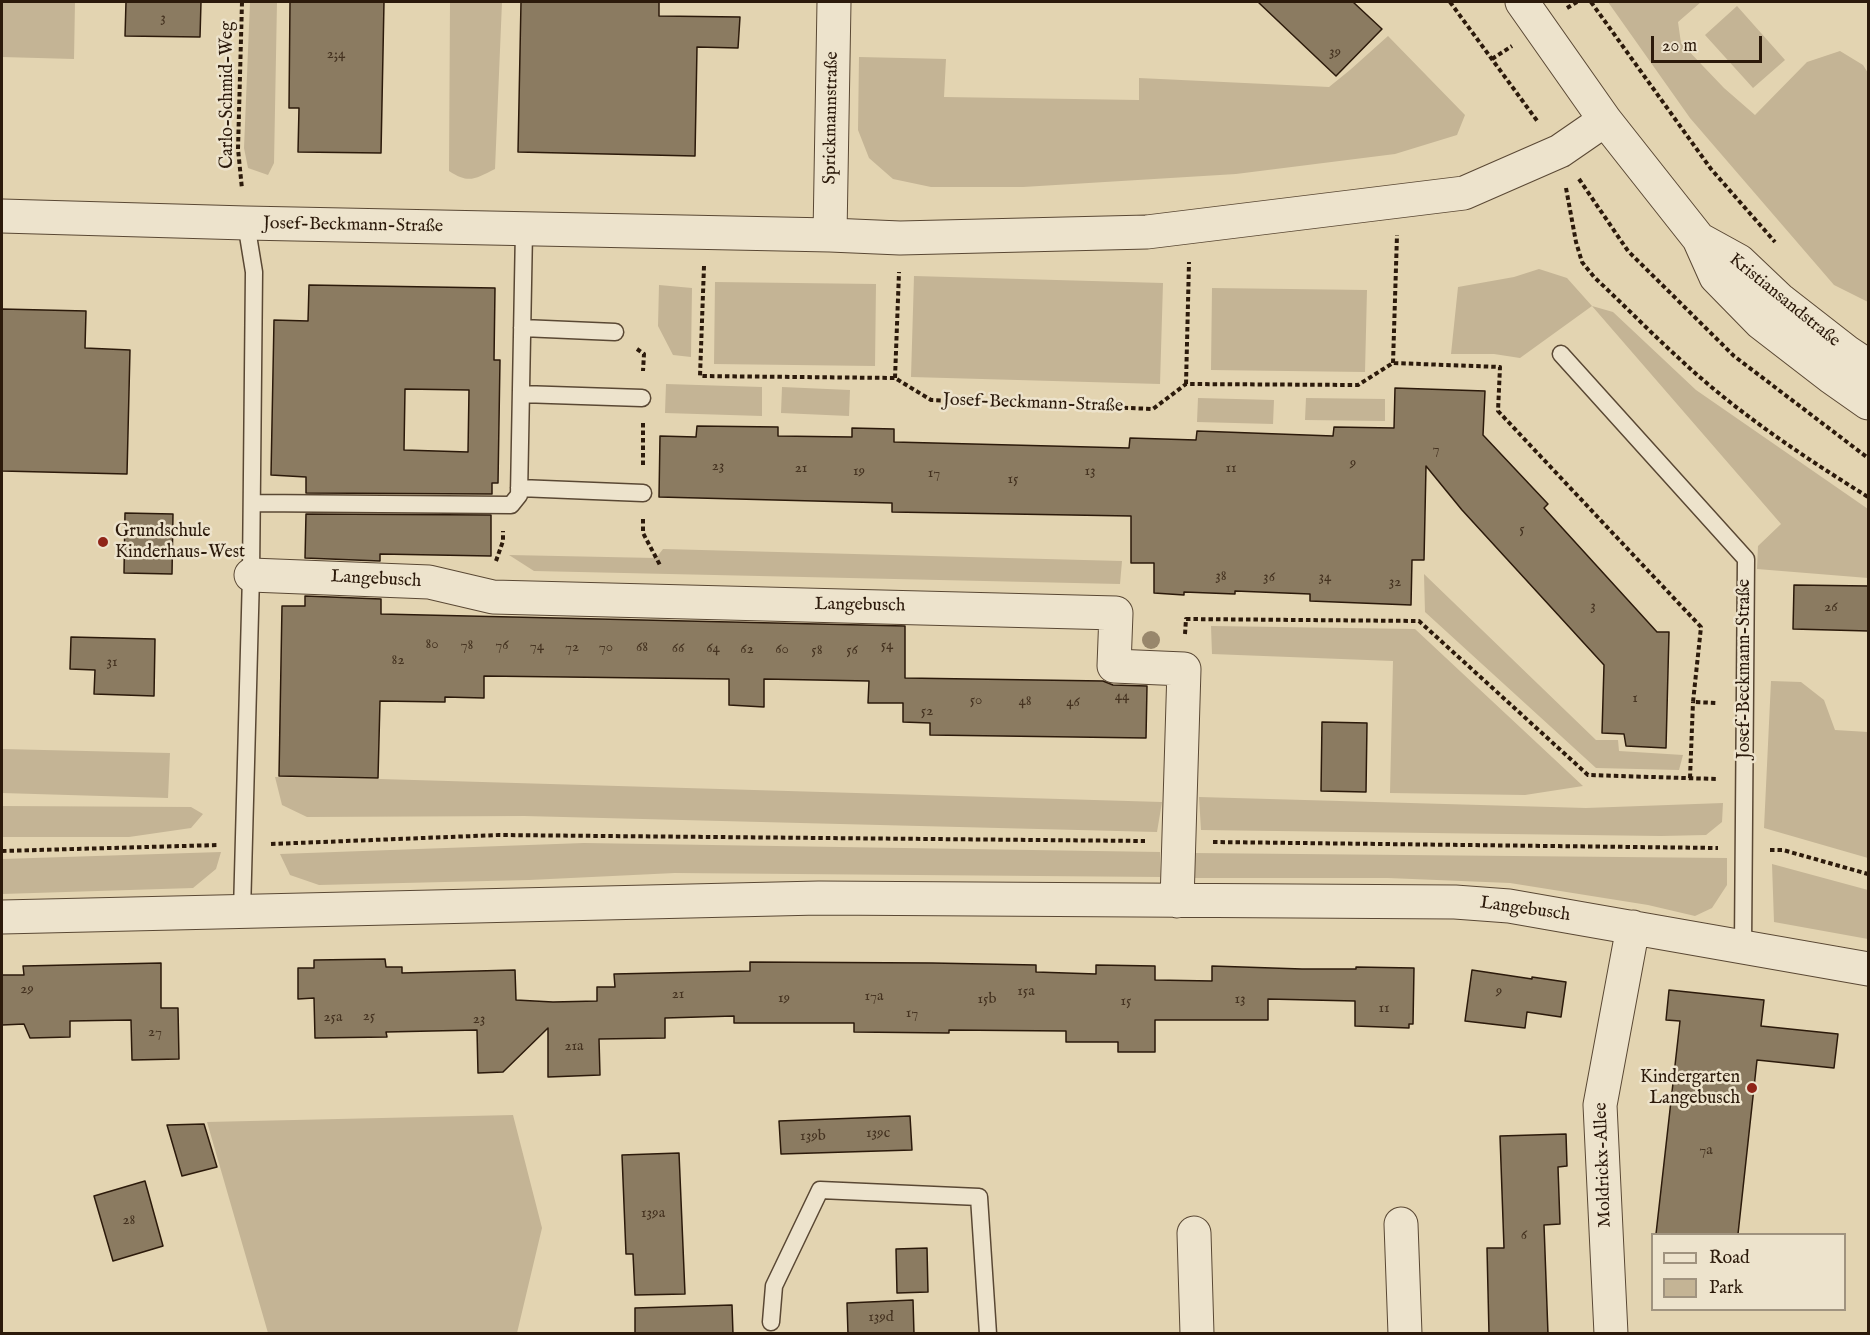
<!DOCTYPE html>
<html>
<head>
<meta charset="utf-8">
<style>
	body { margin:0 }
	#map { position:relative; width:1870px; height:1335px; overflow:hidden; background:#e3d4b1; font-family:"IM FELL English",serif }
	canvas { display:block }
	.frame { position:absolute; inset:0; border:3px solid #2c1a0b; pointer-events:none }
	.legend { position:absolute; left:1651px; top:1233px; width:195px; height:78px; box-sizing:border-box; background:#ede3cc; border:2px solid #a0937f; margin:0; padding:8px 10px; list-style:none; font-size:18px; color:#2c1a0b }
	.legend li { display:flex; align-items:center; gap:12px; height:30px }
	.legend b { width:30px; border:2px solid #a0937f }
	.scale { position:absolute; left:1651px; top:36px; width:111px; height:27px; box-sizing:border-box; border:3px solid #2c1a0b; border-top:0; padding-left:8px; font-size:18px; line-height:21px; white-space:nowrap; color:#2c1a0b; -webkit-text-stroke:4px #ede3cc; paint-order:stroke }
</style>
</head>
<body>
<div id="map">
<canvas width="1870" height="1335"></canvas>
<div class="frame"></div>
<ul class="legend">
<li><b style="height:8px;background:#ede3cc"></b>Road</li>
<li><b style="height:16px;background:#c4b495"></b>Park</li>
</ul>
<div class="scale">20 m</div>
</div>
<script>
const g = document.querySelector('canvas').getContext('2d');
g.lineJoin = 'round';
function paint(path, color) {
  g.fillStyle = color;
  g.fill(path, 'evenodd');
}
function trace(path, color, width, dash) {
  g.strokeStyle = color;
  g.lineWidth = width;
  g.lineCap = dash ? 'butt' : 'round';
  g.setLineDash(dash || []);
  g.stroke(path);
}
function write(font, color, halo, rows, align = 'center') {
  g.font = font + ' "IM FELL English",serif';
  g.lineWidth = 5;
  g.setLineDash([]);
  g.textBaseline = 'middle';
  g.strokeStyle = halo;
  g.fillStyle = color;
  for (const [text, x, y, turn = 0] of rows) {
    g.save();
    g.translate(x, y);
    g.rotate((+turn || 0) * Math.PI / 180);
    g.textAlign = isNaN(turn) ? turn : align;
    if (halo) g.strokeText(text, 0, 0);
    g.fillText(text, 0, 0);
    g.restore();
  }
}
paint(new Path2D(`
	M2,2H75L74,59L2,57Z
	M250,2H277L274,163L268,175L248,168L244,148Z
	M450,2H502L495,169C475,179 469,184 449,171Z
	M1608,2H1701L1678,22L1681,43L1724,88L1755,115L1807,62L1840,51L1863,65L1868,73V302L1834,285L1690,118Z
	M1737,6L1785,60L1753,88L1705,35Z
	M1388,36L1465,115L1457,135L1395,154L1236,174L1023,187H931L893,179L869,158L858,130L859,57L946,59L944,97L1139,100V78L1329,87L1350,70Z
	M1539,269L1567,278L1592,306L1613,312L1696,390L1868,509V578L1757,569L1758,546L1781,524L1592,306L1520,358L1494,354H1451L1458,287L1514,277Z
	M914,276L1163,283L1160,384L911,377Z
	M715,282L876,284L875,366L714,364Z
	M659,285L692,288L691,357L673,355L658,326Z
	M1212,288L1367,290L1365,372L1211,370Z
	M666,384L762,387V416L665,413Z
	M782,387L850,390L849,416L781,413Z
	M1198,398L1274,400L1273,424L1197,422Z
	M1306,398L1385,399V421L1305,420Z
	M663,549L1122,561L1120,584L534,571L509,555L656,558Z
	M1424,574L1596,740H1618L1619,751L1683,755L1679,770L1596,768L1425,612Z
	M1211,626L1415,629L1583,786L1525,795L1390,793L1393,661L1212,654Z
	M1771,681L1801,682L1824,700L1835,730L1868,732V858L1764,828Z
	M2,749L170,753L168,798L2,793Z
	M275,777L380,779L1162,802L1157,832L524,816L307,817L282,805Z
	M1199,797L1586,808L1723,803L1722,822L1706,835L1661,836L1201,830Z
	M2,806L191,807L203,814L191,828L129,837H2Z
	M584,843L1160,852V877L675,873L529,880L319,885L290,875L280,854Z
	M221,852L216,869L193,888L2,894V859Z
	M1192,853L1727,858V885L1712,908L1695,916L1648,905L1510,883L1388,878H1192Z
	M1772,864L1868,890V939L1774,922Z
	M513,1115L542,1228L517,1333H268L207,1122Z`), '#c4b495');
const building = new Path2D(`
	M126,2H201L200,37L125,36Z
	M290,2H384L381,153L298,152L299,108H289Z
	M521,2H659V16L740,17L738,48L697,47L695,156L518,152Z
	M1258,2H1353L1382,29L1336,76Z
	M309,285L495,288L494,360H500L498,483H492V494L306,493V477L271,475L274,320L308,321ZM405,389L469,390L468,452L404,450Z
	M2,309L86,311L85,348L130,350L127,474L2,471Z
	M1395,388L1485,391L1483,435L1548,504L1544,508L1657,632H1669L1666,748L1626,746L1624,734L1602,733L1604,665L1462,510L1426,466L1424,560H1412L1411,605L1310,601V594L1235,591V594L1184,592V595L1154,593V563H1131V516L892,512V503L659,497L660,436L696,437L697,426L778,427V436L852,437V428L894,429V442L1129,448L1130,438L1196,440L1197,431L1333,436L1334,427L1394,428Z
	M125,513L173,514L172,574L124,573Z
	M306,514L491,515V556L380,554V561L305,558Z
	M1794,585L1869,586V631L1793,629Z
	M305,596L381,599V614L905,626V678L1103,681L1113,685L1147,686L1146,738L930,735V723L903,722V703H868L869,681L764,679V707L729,705V679L484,676V698L445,697V702L380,701L378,778L279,776L282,606H305Z
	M71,637L155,639L154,696L94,694L95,670L70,669Z
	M1322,722L1367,723L1366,792L1321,791Z
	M385,959L386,967H402V973L515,970L516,1000L553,1002L597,1001V987H615L614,974L750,971V962L932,963L1036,965V972L1096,974V965L1155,966V980L1212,981V966L1302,969H1356V967L1414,968L1413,1024H1409V1028L1355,1026V1001L1268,999V1020H1155V1052H1118V1042H1066V1031L949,1030V1033L854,1032V1023H734V1016L665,1018V1038L599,1039L600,1075L548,1077V1028L503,1072L478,1073L477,1030L386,1032L387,1037L315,1038L314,998L298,999V968H314V960Z
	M161,963V1008H178L179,1059L132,1060L131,1020L70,1021V1037L30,1038L24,1024L2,1025V975H24L23,966Z
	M1472,970L1532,979V977L1566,982L1561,1017L1527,1012L1525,1028L1465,1021Z
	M1669,990L1764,1000L1761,1026L1838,1034L1834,1068L1757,1060L1738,1234H1656L1680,1021L1666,1020Z
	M910,1116L912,1150L781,1154L779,1121Z
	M204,1124L217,1167L182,1176L167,1125Z
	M1566,1134L1567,1166L1558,1167L1560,1224L1544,1225L1548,1334H1489L1487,1248H1504L1500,1136Z
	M679,1153L685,1294L635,1295L633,1254H626L622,1155Z
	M145,1181L163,1246L113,1261L94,1196Z
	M927,1248L928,1292L897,1293L896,1249Z
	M913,1300L914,1334H848L847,1303Z
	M732,1305L733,1334H635V1308Z`);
paint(building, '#8b7b61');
trace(building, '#2c1a0b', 1.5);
const service = new Path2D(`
	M522,328L615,332
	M1561,354L1746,559L1743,946
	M521,394L642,398
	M519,488L643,493
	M252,503L511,505L519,495L524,230
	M242,912L251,575L254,272L246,223
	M771,1322L774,1286L820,1190L979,1197L988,1334`);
const minor = new Path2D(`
	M1522,2L1605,120L1699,239L1716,277L1761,323L1831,377L1868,403
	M2,216L246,223L830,235L900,238L1147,232L1464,193L1560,151L1605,120
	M830,235L834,2
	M1699,239L1739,261L1779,299L1847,352L1868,366
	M251,575L429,582L493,597L1116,613L1114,666L1184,669L1177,901
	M2,917L819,898L1455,902L1509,906L1868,969
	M1401,1224L1405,1334
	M1194,1233L1197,1334
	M1611,1334L1600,1105L1633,927`);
trace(service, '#5a4834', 19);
trace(minor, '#5a4834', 35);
trace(new Path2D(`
	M242,2L238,149L242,189
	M1450,2L1538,122
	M1591,2L1711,169L1775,242
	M1567,8L1577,2
	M1492,59L1512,46
	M1579,179L1628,251L1734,356L1868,458
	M1566,188L1576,242L1582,262L1594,277C1624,305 1653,335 1683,362C1739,414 1804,457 1868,497
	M704,266L700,376L895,378L931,400L1153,409L1186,384L1358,385L1393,363L1500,367L1498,411L1701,627L1693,702L1717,703
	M637,349L644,354L643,371
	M1393,363L1397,235
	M895,378L899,272
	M1186,384L1189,262
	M643,423V467
	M643,519V533L661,567
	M496,561L503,541V531
	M1185,634L1186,619L1419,621L1588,775L1716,779
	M1690,778L1693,702
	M1213,842L1718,848
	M271,844L499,835L1145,841
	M1770,850H1783L1868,874
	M2,851L218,845`), '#2c1a0b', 4, [4.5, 3]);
trace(service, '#ede3cc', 16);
trace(minor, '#ede3cc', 33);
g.fillStyle = '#98876c';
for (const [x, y] of [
	[1151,640]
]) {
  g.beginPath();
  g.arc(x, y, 9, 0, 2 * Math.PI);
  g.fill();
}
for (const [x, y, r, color] of [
	[103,542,6,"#8f2418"],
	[1752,1088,6,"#8f2418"]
]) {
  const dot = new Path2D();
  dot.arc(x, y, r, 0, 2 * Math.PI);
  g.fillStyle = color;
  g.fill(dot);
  trace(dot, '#ede3cc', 2);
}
write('15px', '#443220', null, [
	["3",163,19],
	["39",1335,53],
	["2;4",336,55],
	["7",1436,450],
	["9",1353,464],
	["23",718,467],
	["21",801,469],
	["11",1231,469],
	["19",859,472],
	["13",1090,472],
	["17",934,474],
	["15",1013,480],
	["5",1522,530],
	["38",1221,577],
	["36",1269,578],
	["34",1325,578],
	["32",1395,583],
	["3",1593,607],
	["26",1831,608],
	["80",432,645],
	["78",467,646],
	["76",502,646],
	["54",887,646],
	["74",537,647],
	["72",572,648],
	["70",606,648],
	["68",642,648],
	["66",678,649],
	["64",713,649],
	["62",747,650],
	["60",782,650],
	["58",817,651],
	["56",852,651],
	["82",398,661],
	["31",112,663],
	["44",1122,697],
	["1",1635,699],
	["50",976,701],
	["48",1025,702],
	["46",1073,703],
	["52",927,712],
	["29",27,990],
	["15a",1026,992],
	["9",1499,992],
	["21",678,995],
	["17a",874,997],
	["19",784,999],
	["15b",987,1000],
	["13",1240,1000],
	["15",1126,1002],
	["11",1384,1009],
	["17",912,1014],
	["25",369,1017],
	["25a",333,1018],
	["23",479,1020],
	["27",155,1033],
	["21a",574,1047],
	["139c",878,1134],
	["139b",813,1137],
	["7a",1706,1151],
	["139a",653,1214],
	["28",129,1221],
	["6",1524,1236],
	["139d",881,1318]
]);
write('18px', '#2c1a0b', '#ede3cc', [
	["Carlo-Schmid-Weg",228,95,-90],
	["Sprickmannstraße",832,118,-89],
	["Josef-Beckmann-Straße",353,226,1],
	["Kristiansandstraße",1784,301,39],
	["Josef-Beckmann-Straße",1033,404,2],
	["Langebusch",376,580,3],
	["Langebusch",860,606,1],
	["Josef-Beckmann-Straße",1745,669,-90],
	["Langebusch",1525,910,8],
	["Moldrickx-Allee",1604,1165,-92]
]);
write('18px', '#2c1a0b', '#ede3cc', [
	["Grundschule",115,532],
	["Kinderhaus-West",115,553],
	["Kindergarten",1740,1078,"right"],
	["Langebusch",1740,1099,"right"]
], 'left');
</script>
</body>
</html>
